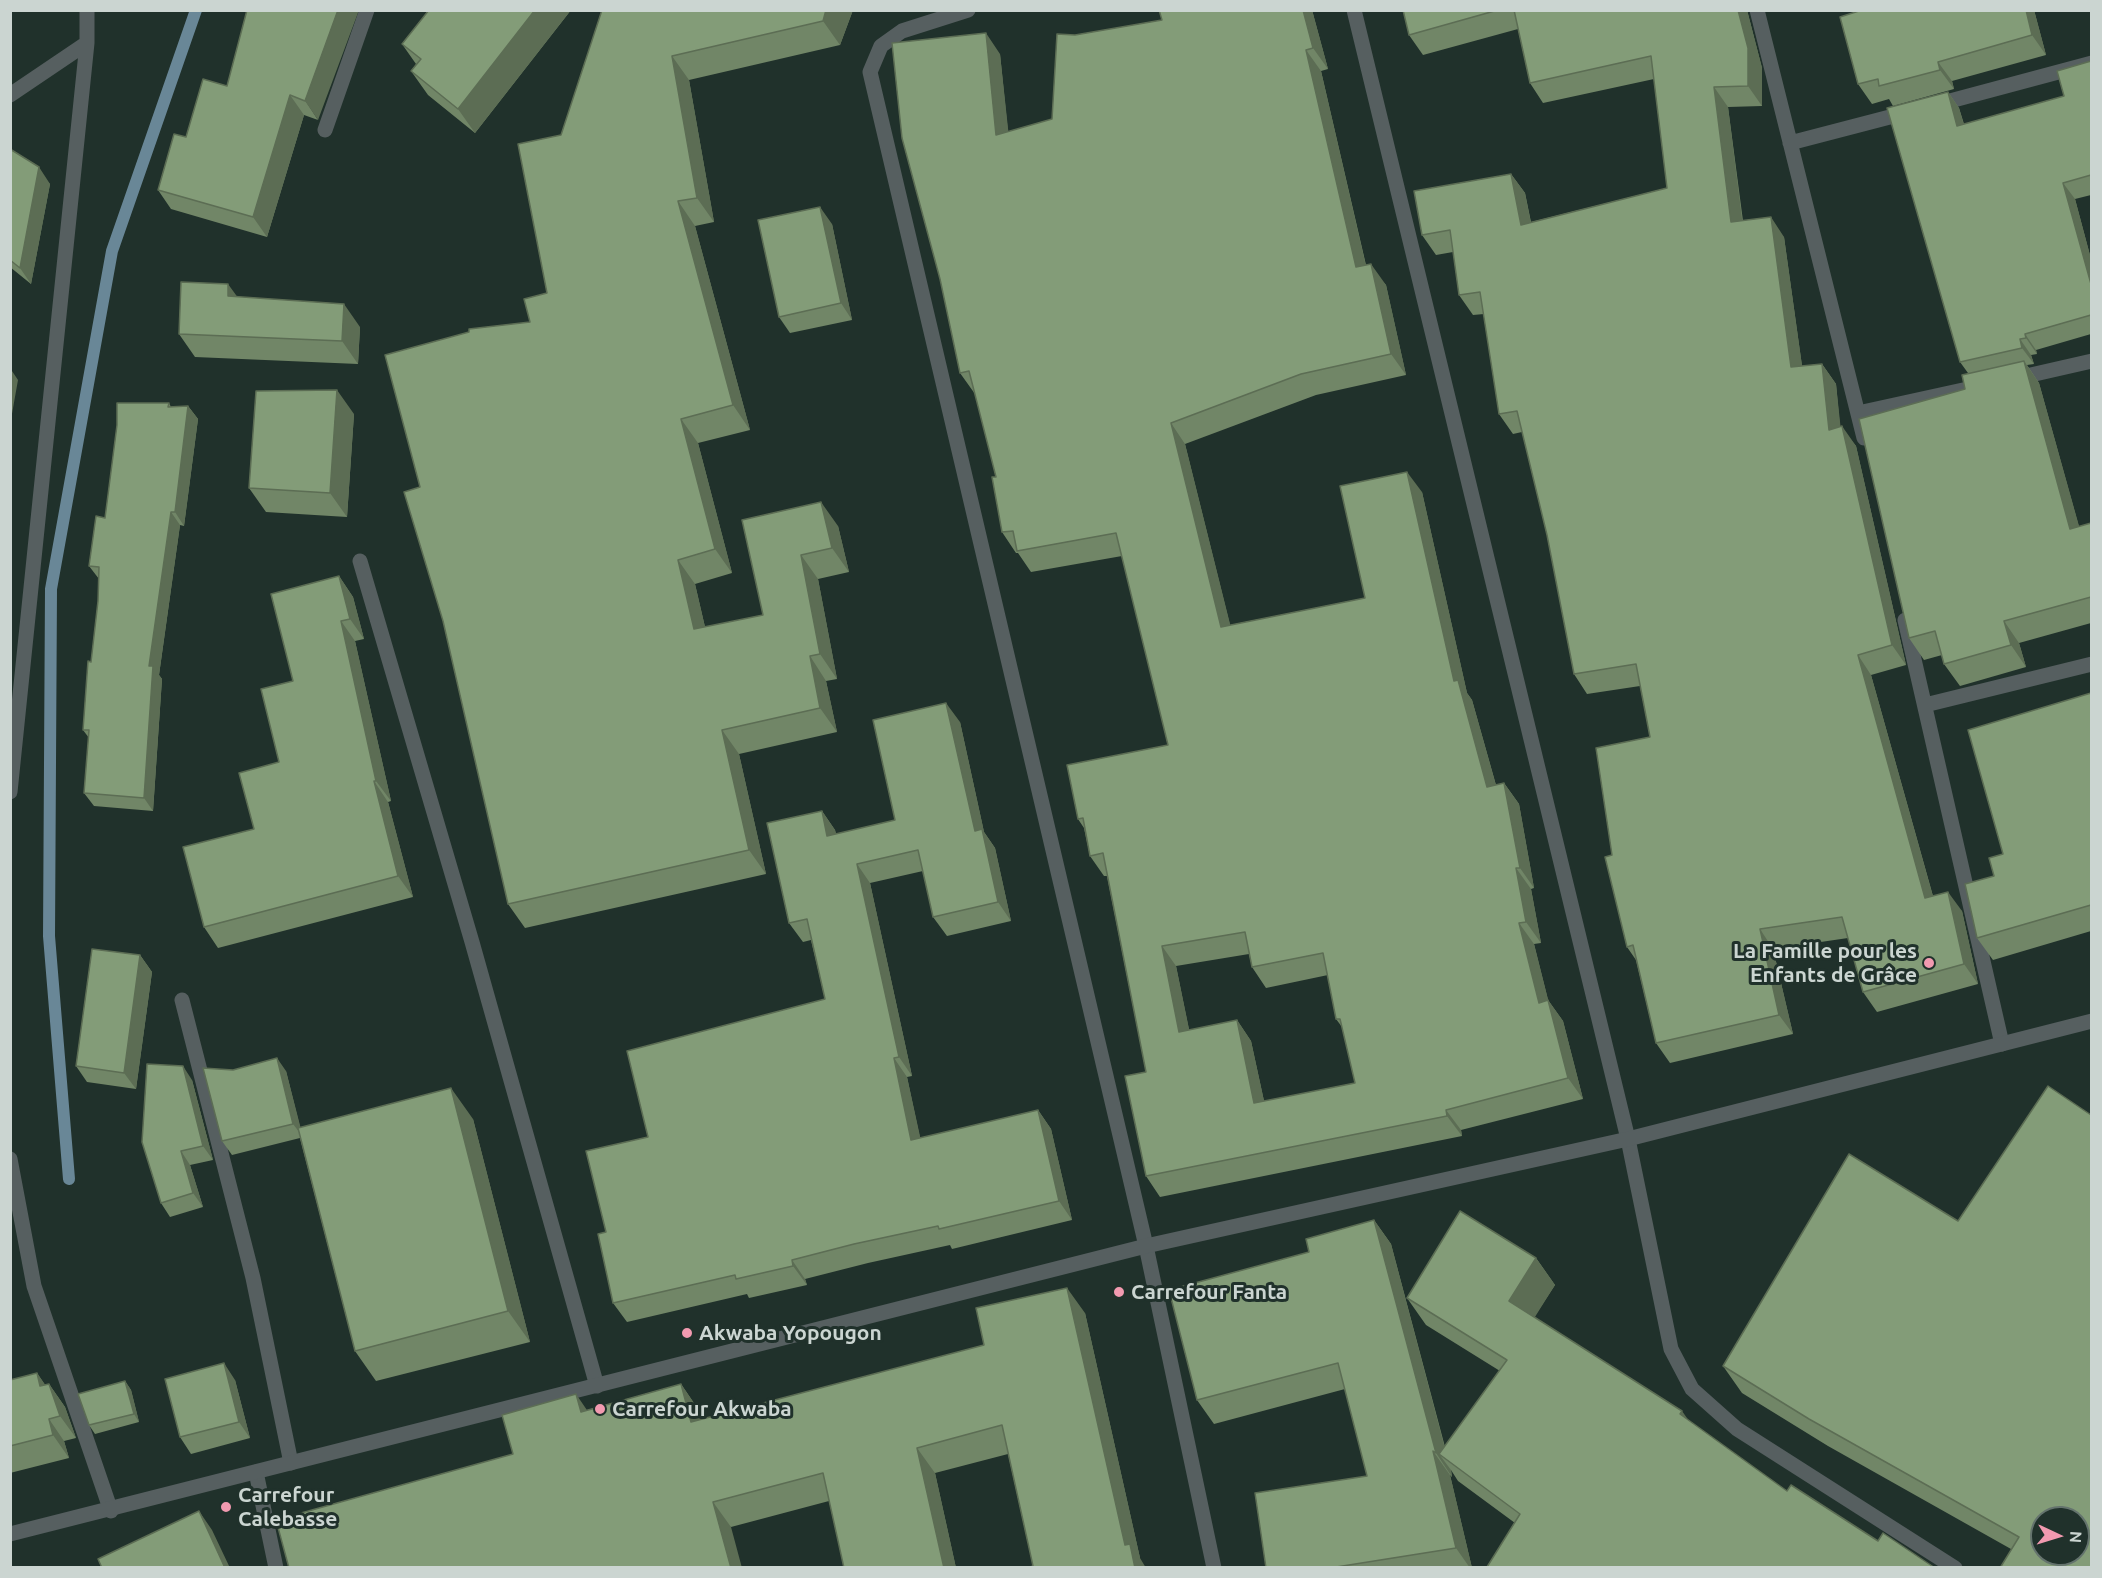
<!DOCTYPE html>
<html>
<head>
<meta charset="utf-8">
<style>
	body { margin:0 }
	#map { position:relative; width:2102px; height:1578px; overflow:hidden; background:#20312b; font-family:Ubuntu,sans-serif }
	canvas { display:block }
	.frame { position:absolute; inset:0; border:12px solid #cbd5d1; pointer-events:none }
	.north { position:absolute; left:2030px; top:1506px; width:60px; height:60px; box-sizing:border-box; background:#20312b; border:2px solid #64736d; border-radius:50%; rotate:94deg; font-size:16px; font-weight:700; line-height:24px; text-align:center; color:#cbd5d1 }
	.north::after { content:''; display:block; margin:auto; width:21px; height:27px; background:#f29ab0; clip-path:polygon(50% 0,100% 100%,50% 72%,0 100%) }
</style>
</head>
<body>
<div id="map">
<canvas width="2102" height="1578"></canvas>
<div class="frame"></div>
<div class="north">N</div>
</div>
<script>
const g = document.querySelector('canvas').getContext('2d');
g.lineJoin = 'round';
function trace(path, color, width, dash) {
  g.strokeStyle = color;
  g.lineWidth = width;
  g.lineCap = dash ? 'butt' : 'round';
  g.setLineDash(dash || []);
  g.stroke(path);
}
function paint(path, color) {
  g.fillStyle = color;
  g.fill(path, 'evenodd');
}
function write(font, color, halo, rows, align = 'center') {
  g.font = font + ' Ubuntu,sans-serif';
  g.lineWidth = 6;
  g.setLineDash([]);
  g.textBaseline = 'middle';
  g.strokeStyle = halo;
  g.fillStyle = color;
  for (const [text, x, y, turn = 0] of rows) {
    g.save();
    g.translate(x, y);
    g.rotate((+turn || 0) * Math.PI / 180);
    g.textAlign = isNaN(turn) ? turn : align;
    if (halo) g.strokeText(text, 0, 0);
    g.fillText(text, 0, 0);
    g.restore();
  }
}
trace(new Path2D(`
	M69,1179L49,936L51,589L112,251L196,10`), '#698797', 12);
trace(new Path2D(`
	M968,10L902,31L881,46L870,72L1146,1246L1214,1568
	M1354,10L1628,1139L1671,1349L1692,1389L1737,1429L1955,1568
	M1757,10L1864,438
	M10,95L87,43
	M1935,105L2092,63
	M325,130L367,10
	M1790,143L1909,112
	M2013,379L2092,361
	M1858,413L1972,388
	M360,561L472,942L597,1386
	M1905,620L2002,1044
	M1925,705L2092,664
	M10,792L87,43V10
	M182,1000L253,1278L291,1463
	M10,1159L34,1286L111,1511
	M256,1472L276,1568`), '#565f60', 15);
trace(new Path2D(`
	M10,1534L1146,1246L1628,1139L2092,1021`), '#565f60', 15);
paint(new Path2D(`
	M247,10L318,120L304,115L267,237L171,209L158,190L186,137L227,86Z
	M429,10H571L475,133L428,95L411,71L416,64L402,44Z
	M602,10H853L840,45L689,80L714,222L695,226L750,430L698,443L732,573L695,584L705,627L763,615L742,520L838,526L849,572L818,579L837,679L826,681L837,732L739,754L766,874L525,928L508,904L420,487L530,322L547,293L561,135Z
	M1159,10H1312L1328,69L1321,71L1366,265L1386,285L1406,375L1316,395L1185,444L1230,625L1365,598L1422,492L1467,693L1472,700L1496,785L1504,783L1519,804L1534,888L1531,889L1541,943L1534,944L1548,1000L1563,1021L1583,1099L1461,1130L1462,1136L1160,1197L1146,1176V1072L1107,876H1104L1090,856L1084,828L1078,819L1168,745L1122,556L1031,572L1018,553H1016L1002,532L996,477L975,394L960,373L1000,54L1008,132L1052,119L1162,20ZM1249,954L1252,967L1266,988L1328,975L1336,1019L1342,1027L1355,1083L1264,1101L1251,1041L1237,1020L1189,1030L1176,966Z
	M1403,10H1747L1762,68V106L1728,107L1743,221L1784,237L1802,366L1822,364L1836,384L1840,427L1856,446L1906,665L1871,675L1933,896L1962,911L1978,984L1877,1012L1863,992L1848,938L1773,949L1793,1034L1670,1063L1656,1043L1636,960L1627,947L1612,855L1650,737L1640,686L1587,694L1574,674L1547,535L1522,432L1513,434L1499,414L1484,314L1473,315L1459,295L1453,252L1436,255L1422,235L1511,174L1525,193L1531,222L1667,188L1654,79L1543,103L1530,83L1518,29L1423,55L1409,35Z
	M2034,10L2046,55L1952,81L1954,89L1893,106L1889,99L1872,104L1858,84Z
	M2091,61V195L2075,199L2091,259V334L2036,350L2037,354L2031,355L2034,364L2027,365L2039,383L2079,527L2091,523V623L2019,643L2026,667L1960,686L1944,664L1942,655L1924,660L1909,638L1968,373L1960,362L1948,92L1959,108L1964,124L2064,96Z
	M10,149L50,184L31,284L10,267Z
	M832,224L852,320L790,333L779,317Z
	M360,327L358,364L195,357L179,334Z
	M169,403L171,407L188,406L198,419L184,526L180,525L159,675L162,679L153,811L94,806L84,793L89,738L83,730L98,601L99,579L89,566L105,518Z
	M354,414L347,517L266,512L249,488Z
	M339,576L353,597L364,639L355,641L391,801L388,802L413,897L218,948L204,927L254,829L279,762L293,681Z
	M2091,693V931L1993,960L1977,938L1994,876L2003,854Z
	M960,722L984,832L995,848L1011,921L947,936L933,917L923,871L870,883L912,1076L907,1077L920,1138L1038,1110L1051,1129L1072,1220L952,1249L950,1245L868,1263L805,1279L807,1285L749,1298L747,1294L627,1322L613,1303L606,1232L648,1137L825,999L811,940L803,942L789,923L822,811L835,830L836,834L895,820Z
	M140,955L152,972L136,1089L87,1082L76,1066Z
	M233,1070L286,1071L300,1127L473,1119L530,1342L376,1381L355,1351L300,1138L232,1155L222,1141Z
	M192,1080L213,1160L190,1165L203,1207L170,1217L161,1203Z
	M1374,1220L1391,1244L1445,1447L1500,1371L1426,1325L1407,1298L1536,1258L1555,1285L1534,1317L1688,1421L1787,1491L1878,1541L1935,1568L1515,1523L1458,1481L1451,1470L1452,1477L1450,1475L1472,1568H1266L1367,1476L1345,1389L1214,1424L1197,1400L1309,1252Z
	M1958,1221L2091,1568L2011,1549L1828,1446L1742,1393L1723,1366Z
	M1085,1313L1140,1558L1033,1566L1008,1454L935,1473L956,1568H844L829,1501L731,1527L513,1454L587,1410L681,1384L698,1409L701,1420L984,1345Z
	M37,1373L45,1385L49,1384L65,1407L76,1438L64,1441L69,1458L10,1473V1380Z
	M235,1380L250,1438L191,1454L180,1437Z
	M125,1381L131,1390L139,1422L95,1434L89,1425Z`), '#718667');
paint(new Path2D(`
	M338,10H359L318,120L305,101Z
	M535,10H571L475,133L458,109Z
	M826,10H853L840,45L823,21Z
	M1303,10H1312L1328,69L1313,48Z
	M1738,10H1747L1762,68V106L1748,86Z
	M2026,10H2034L2046,55L2032,35Z
	M986,33L1000,54L1011,156L996,135Z
	M1306,50L1321,71L1371,288L1356,267Z
	M672,56L689,80L714,222L697,198Z
	M1938,62L1952,81L1954,89L1940,70Z
	M1714,87L1728,107L1745,242L1731,222Z
	M1948,92L1959,108L1969,143L1957,126Z
	M290,95L304,115L267,237L253,217Z
	M39,167L50,184L31,284L20,268Z
	M1511,174L1525,193L1535,244L1521,225Z
	M2063,183L2075,199L2091,259V284Z
	M678,201L695,226L750,430L733,405Z
	M820,207L832,224L852,320L841,303Z
	M1771,217L1784,237L1805,387L1791,367Z
	M1371,264L1386,285L1406,375L1391,354Z
	M228,284L244,306L228,296Z
	M344,304L360,327L358,364L342,341Z
	M2025,334L2036,350L2037,354L2026,338Z
	M2020,339L2031,355L2034,364L2022,348Z
	M2024,361L2039,383L2086,551L2070,529Z
	M1822,364L1836,384L1843,450L1829,430Z
	M10,368L18,380L10,425Z
	M337,390L354,414L347,517L330,493Z
	M188,406L198,419L184,526L175,512Z
	M681,419L698,443L732,573L715,549Z
	M1171,423L1185,444L1236,648L1221,627Z
	M1842,426L1856,446L1906,665L1892,645Z
	M1407,472L1422,492L1467,693L1472,700L1502,807L1487,787L1454,681Z
	M821,502L838,526L849,572L832,548Z
	M171,512L180,525L159,675L162,679L153,811L144,798L149,666Z
	M801,555L818,579L837,679L820,654Z
	M678,560L695,584L711,653L694,629Z
	M339,576L353,597L364,639L350,619Z
	M341,621L355,641L391,801L376,781Z
	M2004,621L2019,643L2026,667L2011,645Z
	M1858,655L1871,675L1939,918L1925,898Z
	M810,656L826,681L837,732L820,708Z
	M946,703L960,722L984,832L995,848L1011,921L998,902L975,831Z
	M722,730L739,754L766,874L749,850Z
	M374,781L388,802L413,897L398,876Z
	M1504,783L1519,804L1534,888L1520,868Z
	M822,811L835,830L841,855L827,836Z
	M857,864L870,883L912,1076L899,1057Z
	M1516,868L1531,889L1541,943L1526,922Z
	M1948,892L1962,911L1978,984L1964,964Z
	M1519,923L1534,944L1554,1023L1539,1003Z
	M1760,929L1773,949L1793,1034L1779,1015Z
	M1162,946L1176,966L1194,1053L1179,1032Z
	M140,955L152,972L136,1089L124,1073Z
	M1548,1000L1563,1021L1583,1099L1568,1078Z
	M1237,1020L1251,1041L1269,1124L1254,1103Z
	M277,1058L286,1071L303,1137L293,1124Z
	M894,1058L907,1077L925,1159L911,1140Z
	M183,1066L192,1080L213,1160L203,1146Z
	M451,1088L473,1119L530,1342L508,1311Z
	M1038,1110L1051,1129L1072,1220L1059,1201Z
	M1446,1110L1461,1130L1462,1136L1447,1116Z
	M181,1151L190,1165L203,1207L193,1193Z
	M1374,1220L1391,1244L1448,1460L1439,1454L1451,1470L1452,1477L1436,1453Z
	M1536,1258L1555,1285L1528,1328L1509,1301Z
	M792,1260L805,1279L807,1285L793,1266Z
	M1067,1288L1085,1313L1140,1558L1146,1568H1135L1125,1545Z
	M224,1363L235,1380L250,1438L239,1422Z
	M37,1373L53,1396L40,1386Z
	M125,1381L131,1390L139,1422L134,1414Z
	M49,1384L65,1407L76,1438L60,1416Z
	M681,1384L698,1409L709,1448L691,1422Z
	M576,1394L593,1419L581,1412Z
	M1682,1411L1701,1438L1680,1414Z
	M49,1419L64,1441L69,1458L53,1435Z
	M917,1448L935,1473L956,1568H944Z
	M1433,1451L1450,1475L1472,1568H1470L1456,1548Z
	M713,1502L731,1527L742,1568H731Z
	M199,1511L212,1530L230,1568H225Z`), '#5c6d54');
const building = new Path2D(`
	M247,10H338L305,101L290,95L253,217L158,190L174,134L186,137L203,79L227,86Z
	M429,10H535L458,109L411,71L421,59L402,44Z
	M602,10H826L823,21L672,56L697,198L678,201L733,405L681,419L715,549L678,560L694,629L763,615L742,520L821,502L832,548L801,555L820,654L810,656L820,708L722,730L749,850L508,904L443,621L404,492L420,487L385,355L469,332V329L530,322L524,299L547,293L518,144L561,135Z
	M1159,10H1303L1313,48L1306,50L1356,267L1371,264L1391,354L1301,374L1171,423L1221,627L1365,598L1340,486L1407,472L1454,681L1458,680L1487,787L1504,783L1520,868H1516L1526,922L1519,923L1539,1003L1548,1000L1568,1078L1446,1110L1447,1116L1146,1176L1125,1076L1146,1072L1103,853L1090,856L1083,818L1078,819L1067,765L1168,745L1116,533L1017,551L1013,531L1002,532L992,477H996L969,371L960,373L940,279L902,138L892,43L986,33L996,135L1052,119L1057,34L1075,35L1162,20ZM1245,932L1252,967L1323,953L1336,1019H1340L1355,1083L1254,1103L1237,1020L1179,1032L1162,946Z
	M1403,10H1498L1409,35Z
	M1514,10H1738L1748,48V86L1714,87L1731,222L1771,217L1791,367L1822,364L1829,430L1842,426L1892,645L1858,655L1925,898L1948,892L1964,964L1863,992L1842,917L1760,929L1779,1015L1656,1043L1633,945L1627,947L1605,857L1612,855L1596,748L1650,737L1636,664L1574,674L1547,535L1517,411L1499,414L1480,292L1459,295L1450,230L1422,235L1414,191L1511,174L1521,225L1667,188L1651,56L1530,83Z
	M1862,10H2026L2032,35L1938,62L1940,70L1879,86L1878,79L1858,84L1840,17Z
	M2091,61V175L2063,183L2091,284V315L2025,334L2026,338L2020,339L2022,348L1960,362L1887,108L1948,92L1957,126L2064,96L2057,71Z
	M10,149L39,167L20,268L10,260Z
	M820,207L841,303L779,317L758,220Z
	M181,282L228,284V296L344,304L342,341L179,334Z
	M2024,361L2070,529L2091,523V597L2004,621L2011,645L1944,664L1935,631L1909,638L1859,419L1965,389L1962,375Z
	M337,390L330,493L249,488L256,391Z
	M117,403H169L168,407L188,406L175,512H171L149,666H153L144,798L84,793L89,730H83L88,661L91,662L98,601L99,567L89,566L96,516L105,518L117,425Z
	M339,576L350,619L341,621L376,781H374L398,876L204,927L183,847L254,829L239,773L279,762L261,689L293,681L271,594Z
	M2091,693V905L1977,938L1965,884L1994,876L1989,858L2003,854L1968,730Z
	M946,703L975,831L982,829L998,902L933,917L918,850L857,864L899,1057L894,1058L911,1140L1038,1110L1059,1201L939,1229L938,1226L854,1244L792,1260L793,1266L736,1279L735,1275L613,1303L598,1234L606,1232L586,1151L648,1137L627,1051L825,999L807,919L789,923L767,823L822,811L827,836L895,820L873,720Z
	M92,949L140,955L124,1073L76,1066Z
	M277,1058L293,1124L222,1141L203,1068L233,1070Z
	M147,1064L183,1066L203,1146L181,1151L193,1193L161,1203L142,1142Z
	M2048,1086L2091,1115V1568H2000L2019,1537L1809,1419L1723,1366L1849,1154L1958,1221ZM2042,1518H2078V1554H2042Z
	M451,1088L508,1311L355,1351L298,1128Z
	M1460,1211L1536,1258L1509,1301L1682,1411L1680,1414L1787,1491L1791,1485L1878,1541L1883,1533L1935,1568L1487,1567L1520,1514L1439,1454L1507,1360L1407,1298Z
	M1374,1220L1436,1453L1433,1451L1456,1548L1330,1568H1266L1255,1493L1367,1476L1338,1363L1197,1400L1169,1290L1309,1252L1306,1239Z
	M1067,1288L1125,1545L1130,1544L1135,1568H1027L1033,1566L1002,1425L917,1448L944,1568H844L823,1473L713,1502L731,1568H289L276,1520L513,1454L502,1415L576,1394L581,1412L681,1384L691,1422L984,1345L976,1308Z
	M224,1363L239,1422L180,1437L165,1379Z
	M37,1373L40,1386L49,1384L60,1416L49,1419L53,1435L10,1446V1380Z
	M125,1381L134,1414L89,1425L78,1394Z
	M199,1511L225,1568H102L98,1559Z`);
paint(building, '#839c78');
trace(building, '#5c6d54', 1.5);
for (const [x, y, r, color] of [
	[1929,963,6,"#f29ab0"],
	[1119,1292,6,"#f29ab0"],
	[687,1333,6,"#f29ab0"],
	[600,1409,6,"#f29ab0"],
	[226,1507,6,"#f29ab0"]
]) {
  const dot = new Path2D();
  dot.arc(x, y, r, 0, 2 * Math.PI);
  g.fillStyle = color;
  g.fill(dot);
  trace(dot, '#20312b', 2);
}
write('bold 21px', '#cbd5d1', '#20312b', [
	["La Famille pour les",1917,951,"right"],
	["Enfants de Grâce",1917,975,"right"],
	["Carrefour Fanta",1131,1292],
	["Akwaba Yopougon",699,1333],
	["Carrefour Akwaba",612,1409],
	["Carrefour",238,1495],
	["Calebasse",238,1519]
], 'left');
</script>
</body>
</html>
